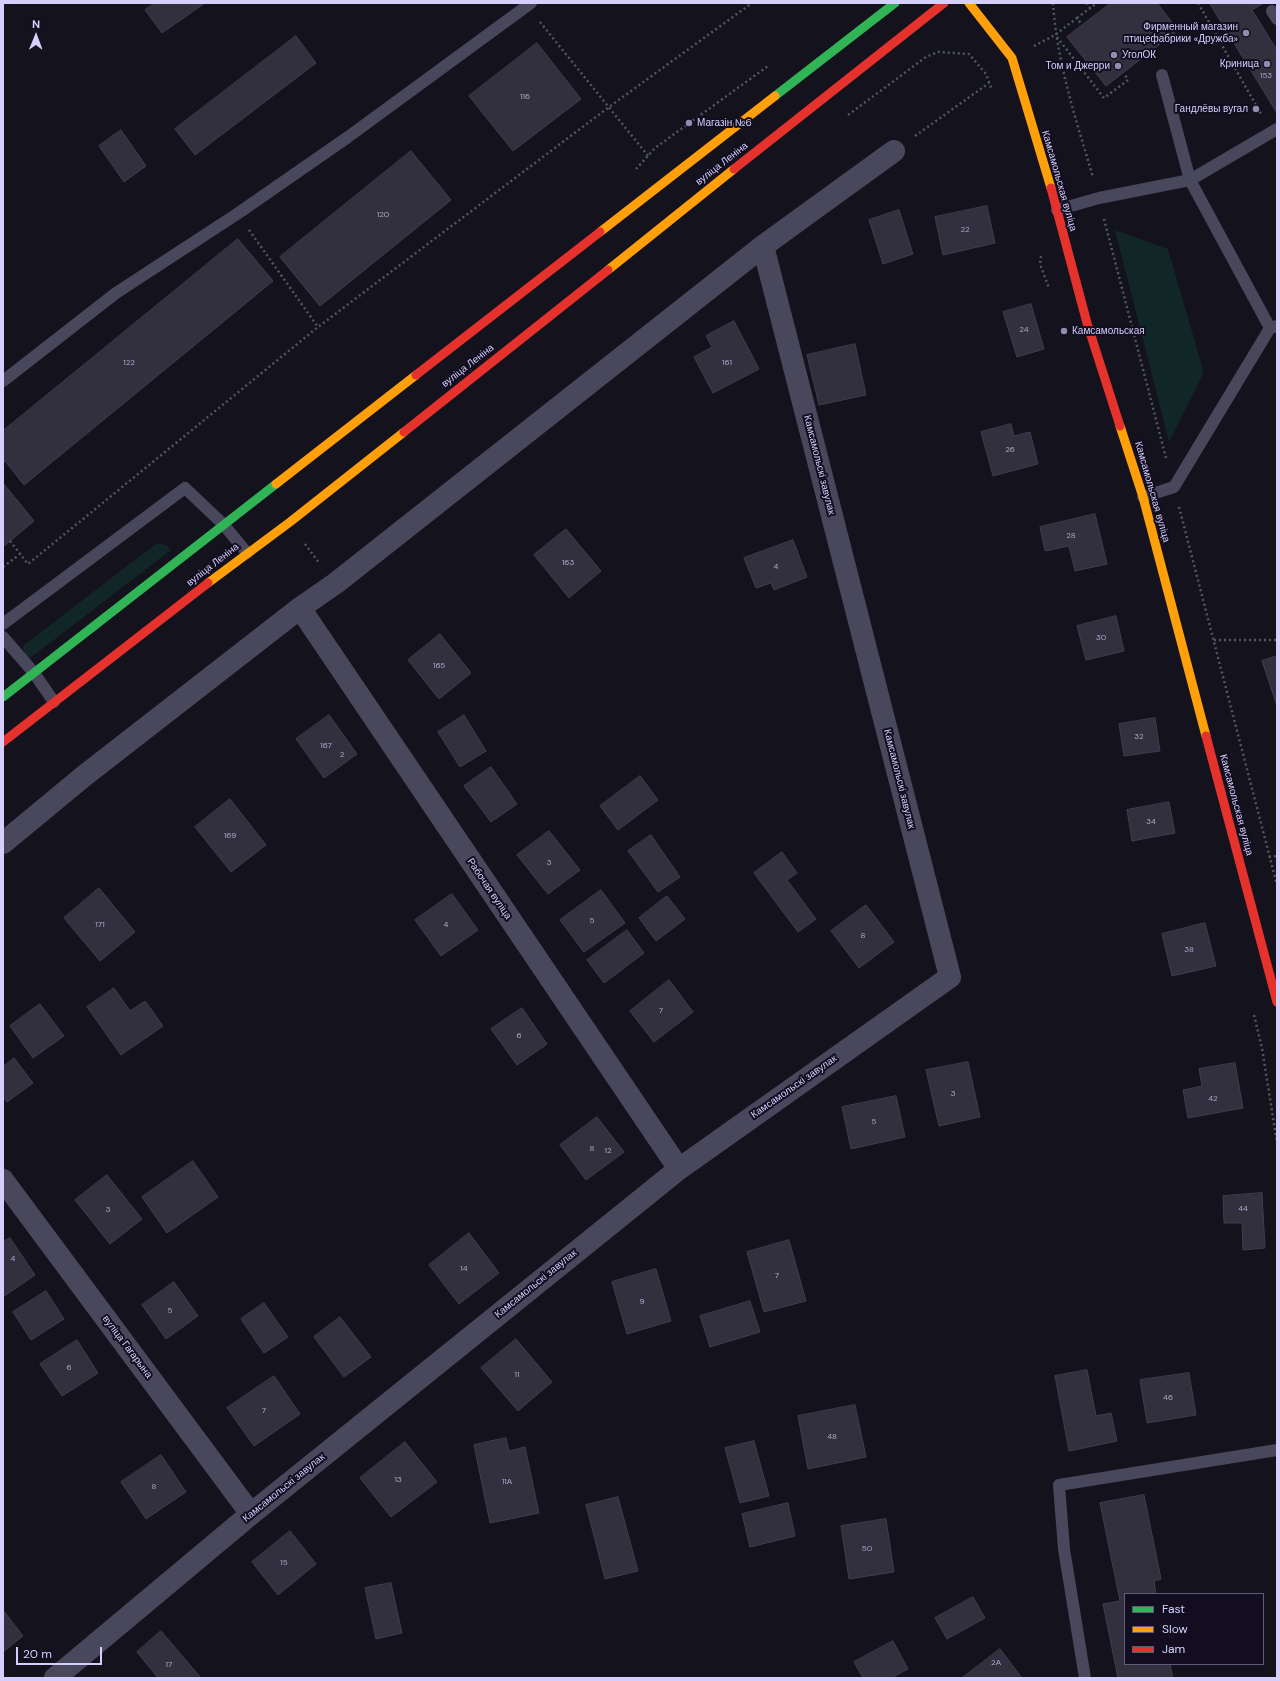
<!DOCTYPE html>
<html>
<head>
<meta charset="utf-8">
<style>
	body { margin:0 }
	#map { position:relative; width:1280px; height:1681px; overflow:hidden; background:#14121c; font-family:"DM Sans",sans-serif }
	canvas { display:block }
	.frame { position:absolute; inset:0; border:4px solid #d6cffd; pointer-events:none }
	.legend { position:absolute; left:1124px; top:1593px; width:140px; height:72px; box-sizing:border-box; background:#120e20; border:1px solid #605b78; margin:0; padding:5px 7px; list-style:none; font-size:12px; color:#d6cffd }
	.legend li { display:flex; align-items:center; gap:8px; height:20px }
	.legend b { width:20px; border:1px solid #605b78 }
	.north { position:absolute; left:16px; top:16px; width:40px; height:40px; -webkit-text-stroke:3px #120e20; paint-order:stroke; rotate:1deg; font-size:11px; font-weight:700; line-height:16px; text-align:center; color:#d6cffd }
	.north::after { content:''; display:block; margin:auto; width:14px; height:18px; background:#d6cffd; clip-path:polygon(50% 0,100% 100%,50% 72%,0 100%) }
	.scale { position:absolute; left:16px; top:1647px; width:86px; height:18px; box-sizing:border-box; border:2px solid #d6cffd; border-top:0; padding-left:5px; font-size:12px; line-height:14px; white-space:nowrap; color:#d6cffd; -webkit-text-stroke:3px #120e20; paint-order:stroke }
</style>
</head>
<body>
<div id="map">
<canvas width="1280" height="1681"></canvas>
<div class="frame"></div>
<ul class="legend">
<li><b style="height:5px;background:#30b455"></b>Fast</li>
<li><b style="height:5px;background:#ff9f0a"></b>Slow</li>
<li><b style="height:5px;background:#e5322d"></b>Jam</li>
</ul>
<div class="north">N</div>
<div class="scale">20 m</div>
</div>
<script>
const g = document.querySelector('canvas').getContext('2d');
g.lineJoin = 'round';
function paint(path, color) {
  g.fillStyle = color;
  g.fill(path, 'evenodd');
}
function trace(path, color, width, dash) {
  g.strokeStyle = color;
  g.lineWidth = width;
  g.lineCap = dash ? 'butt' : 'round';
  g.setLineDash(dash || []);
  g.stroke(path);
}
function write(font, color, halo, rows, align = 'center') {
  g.font = font + ' "DM Sans",sans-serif';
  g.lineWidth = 4;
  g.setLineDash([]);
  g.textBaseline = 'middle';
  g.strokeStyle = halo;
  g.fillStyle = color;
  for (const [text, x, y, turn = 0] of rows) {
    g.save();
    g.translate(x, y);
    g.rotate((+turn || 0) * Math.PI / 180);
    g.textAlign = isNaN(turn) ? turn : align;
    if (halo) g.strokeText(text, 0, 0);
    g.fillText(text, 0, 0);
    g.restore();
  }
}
paint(new Path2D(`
	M1115,230L1168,249L1204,373L1169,442Z
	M157,543L167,545L171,550L29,659L24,655L23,650L24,645Z`), '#112627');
const building = new Path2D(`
	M155,3H205L162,33L145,10Z
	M1111,3H1157L1178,30L1106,86L1067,37Z
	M1212,3H1264L1252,10L1277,50V113L1210,4Z
	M296,36L316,63L195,155L175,129Z
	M537,43L581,99L513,151L469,96Z
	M121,130L146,166L124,182L99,146Z
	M411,151L451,200L320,306L280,257Z
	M987,206L995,243L943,255L935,217Z
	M899,210L913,254L883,264L869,220Z
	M238,239L273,281L24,485L5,461L3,463V431Z
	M1031,304L1044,349L1017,357L1003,312Z
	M734,321L759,369L713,393L694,357L712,347L706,336Z
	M855,344L866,395L819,405L807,355Z
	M1011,424L1014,436L1030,432L1038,464L993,476L981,432Z
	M3,483L34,521L3,547Z
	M1095,514L1107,564L1075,571L1069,546L1045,551L1040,527Z
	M566,529L601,571L569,598L534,555Z
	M793,540L807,577L774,590L771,583L756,588L744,558Z
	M1116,616L1124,651L1086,660L1077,626Z
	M440,634L471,673L439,699L408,660Z
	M1277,656V706L1262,661Z
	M329,715L357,754L324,778L296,739Z
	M464,715L486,751L460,767L438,732Z
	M1155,718L1160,751L1124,756L1119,724Z
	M491,767L517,804L491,822L464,786Z
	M640,776L658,800L618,830L600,806Z
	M230,799L266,845L231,872L195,827Z
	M1169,802L1175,833L1132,841L1127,810Z
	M549,831L580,870L548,894L517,855Z
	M651,835L680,877L658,892L628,851Z
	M782,852L797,873L787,880L816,919L798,932L754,873Z
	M99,888L135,932L100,961L64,918Z
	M601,890L625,923L584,952L560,920Z
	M452,894L478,930L441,956L415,920Z
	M667,896L685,919L656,941L639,918Z
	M866,905L894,942L859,968L831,931Z
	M1205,923L1216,966L1172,976L1162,934Z
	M627,930L644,953L604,983L587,960Z
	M669,980L693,1012L654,1042L630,1011Z
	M114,988L130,1011L145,1001L163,1026L121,1055L87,1007Z
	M40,1004L64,1036L33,1058L10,1026Z
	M522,1008L547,1044L517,1065L491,1029Z
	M14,1058L33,1083L7,1102L3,1097V1067Z
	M968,1062L980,1117L939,1126L926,1070Z
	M1235,1063L1243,1108L1188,1118L1183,1090L1202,1086L1199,1069Z
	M896,1096L905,1137L851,1149L842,1107Z
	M597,1117L624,1152L586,1180L560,1145Z
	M193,1161L218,1197L167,1233L142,1197Z
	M107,1175L142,1219L110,1244L75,1200Z
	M1262,1193L1265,1248L1243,1250L1242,1223H1224L1223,1196Z
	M469,1233L499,1273L459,1304L429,1265Z
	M10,1238L35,1275L3,1297V1242Z
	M789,1240L806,1301L764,1312L747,1252Z
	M656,1269L671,1321L627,1334L612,1282Z
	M174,1282L198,1316L166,1339L142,1305Z
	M46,1291L64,1319L31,1340L13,1312Z
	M750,1301L760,1332L710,1347L700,1316Z
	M264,1303L288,1337L264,1353L241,1319Z
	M340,1317L371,1357L344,1377L314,1337Z
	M516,1339L552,1382L518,1411L481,1368Z
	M77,1340L98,1373L62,1396L40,1364Z
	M1087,1370L1096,1416L1111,1413L1117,1441L1069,1451L1055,1376Z
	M1189,1373L1196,1415L1147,1423L1140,1380Z
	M274,1376L300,1414L254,1446L227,1408Z
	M855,1405L866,1457L808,1469L798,1416Z
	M506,1438L509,1451L525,1447L539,1513L490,1523L474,1445Z
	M754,1441L769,1496L740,1503L725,1448Z
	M405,1442L437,1482L391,1517L360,1478Z
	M161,1455L186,1492L146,1519L121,1482Z
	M1144,1495L1161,1579L1154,1581L1156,1594H1125V1664H1170L1173,1678H1118L1103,1604L1120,1601L1100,1503Z
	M618,1497L638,1571L605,1579L586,1505Z
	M788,1503L795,1536L750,1547L742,1514Z
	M886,1519L894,1572L849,1579L841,1526Z
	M290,1531L316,1564L278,1595L252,1562Z
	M391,1583L402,1633L376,1639L365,1588Z
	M973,1597L985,1618L947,1639L935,1618Z
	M3,1610L23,1636L3,1652Z
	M161,1631L201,1678H158L137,1652Z
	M893,1641L908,1669L891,1678H863L854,1662Z
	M1000,1649L1022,1678H962Z`);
paint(building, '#32303e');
trace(building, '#413c4f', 1);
trace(new Path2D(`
	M1053,3C1057,63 1076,120 1093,177
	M1086,3L1090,8
	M1198,3L1261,114
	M1077,18L1097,3
	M540,22L649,157
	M1057,37L1104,98L1128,80L1124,73
	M1034,46L1055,35L1077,18L1082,25
	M848,115L926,57L938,52L969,54L986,74L992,90
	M915,136L989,83
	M636,169L655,148L768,66
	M1104,219L1166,458
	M249,230L318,327
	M1041,256L1040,264L1049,288
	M1179,507L1277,885
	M10,541L28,564L318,327L609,107L752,3
	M305,544L320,564
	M3,567L20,554
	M1214,640H1277
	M1269,857L1277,856
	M1254,1015L1262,1048L1277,1143`), '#4c5966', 2.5, [2, 3]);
trace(new Path2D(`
	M1272,11L1277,19
	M1162,75L1190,180L1277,129
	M1057,210L1099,198L1190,180L1270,328
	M3,381L116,293L237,214L348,137L531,3
	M1143,497L1174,487L1270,328L1277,326
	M3,624L185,488L223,524L247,553
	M3,637L34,673L54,702
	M1085,1678L1064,1549L1059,1485L1277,1450`), '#49475c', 12);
trace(new Path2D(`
	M300,608L679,1169
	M3,843L84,776L300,608L336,583L763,246L894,151
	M3,1180L251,1514
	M55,1678L251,1514L679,1169L950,977L763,246`), '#49475c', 22);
trace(new Path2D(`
	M775,96L895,3
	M3,697L276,484`), '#30b455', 9);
trace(new Path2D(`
	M969,3L1012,58L1051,188
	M600,232L775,96
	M608,270L734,169
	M1120,426L1143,497L1206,736
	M276,484L416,375
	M208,583L290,522L404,432`), '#ff9f0a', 9);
trace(new Path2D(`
	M734,169L944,3
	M1051,188L1087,323L1120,426
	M416,375L600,232
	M404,432L608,270
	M1206,736L1277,1002
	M3,742L208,583`), '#e5322d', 9);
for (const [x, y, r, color] of [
	[1246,33,4,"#928dae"],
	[1114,55,4,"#928dae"],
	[1267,64,4,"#928dae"],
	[1118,66,4,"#928dae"],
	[1256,109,4,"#928dae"],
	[689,123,4,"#928dae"],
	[1064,331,4,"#928dae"]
]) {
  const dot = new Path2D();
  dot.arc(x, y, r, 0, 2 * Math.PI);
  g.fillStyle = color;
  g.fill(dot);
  trace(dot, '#120e20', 1.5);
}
write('8px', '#ada7cd', null, [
	["153",1266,76],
	["116",525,97],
	["120",383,215],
	["22",965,230],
	["24",1024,330],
	["122",129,363],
	["161",727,363],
	["26",1010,450],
	["28",1071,536],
	["163",568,563],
	["4",776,567],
	["30",1101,638],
	["165",439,666],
	["32",1139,737],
	["167",326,746],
	["2",342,755],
	["34",1151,822],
	["169",230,836],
	["3",549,863],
	["5",592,921],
	["171",100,925],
	["4",446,925],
	["8",863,936],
	["38",1189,950],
	["7",661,1011],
	["6",519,1036],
	["3",953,1094],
	["42",1213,1099],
	["5",874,1122],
	["8",592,1149],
	["12",608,1151],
	["44",1243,1209],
	["3",108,1210],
	["4",13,1259],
	["14",464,1269],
	["7",777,1276],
	["9",642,1302],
	["5",170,1311],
	["6",69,1368],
	["11",517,1375],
	["46",1168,1398],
	["7",264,1411],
	["48",832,1437],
	["13",398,1480],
	["11А",507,1482],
	["8",154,1487],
	["50",867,1549],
	["15",284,1563],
	["2А",996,1663],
	["17",169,1665]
]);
write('10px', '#d6cffd', '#120e20', [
	["Фирменный магазин",1238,27],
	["птицефабрики «Дружба»",1238,39],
	["УголОК",1122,55,"left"],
	["Криница",1259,64],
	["Том и Джерри",1110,66],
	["Гандлёвы вугал",1248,109],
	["Магазін №6",697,123,"left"],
	["Камсамольская",1072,331,"left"]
], 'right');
write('10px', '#d6cffd', '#120e20', [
	["вуліца Леніна",722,164,-38],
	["Камсамольская вуліца",1059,181,74],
	["вуліца Леніна",468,366,-38],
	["Камсамольскі завулак",819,465,76],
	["Камсамольская вуліца",1152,492,74],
	["вуліца Леніна",213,565,-38],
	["Камсамольскі завулак",899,779,76],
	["Камсамольская вуліца",1236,805,75],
	["Рабочая вуліца",489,889,56],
	["Камсамольскі завулак",794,1087,-35],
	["Камсамольскі завулак",536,1284,-39],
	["вуліца Гагарына",127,1347,53],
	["Камсамольскі завулак",284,1488,-39]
]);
</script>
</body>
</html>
